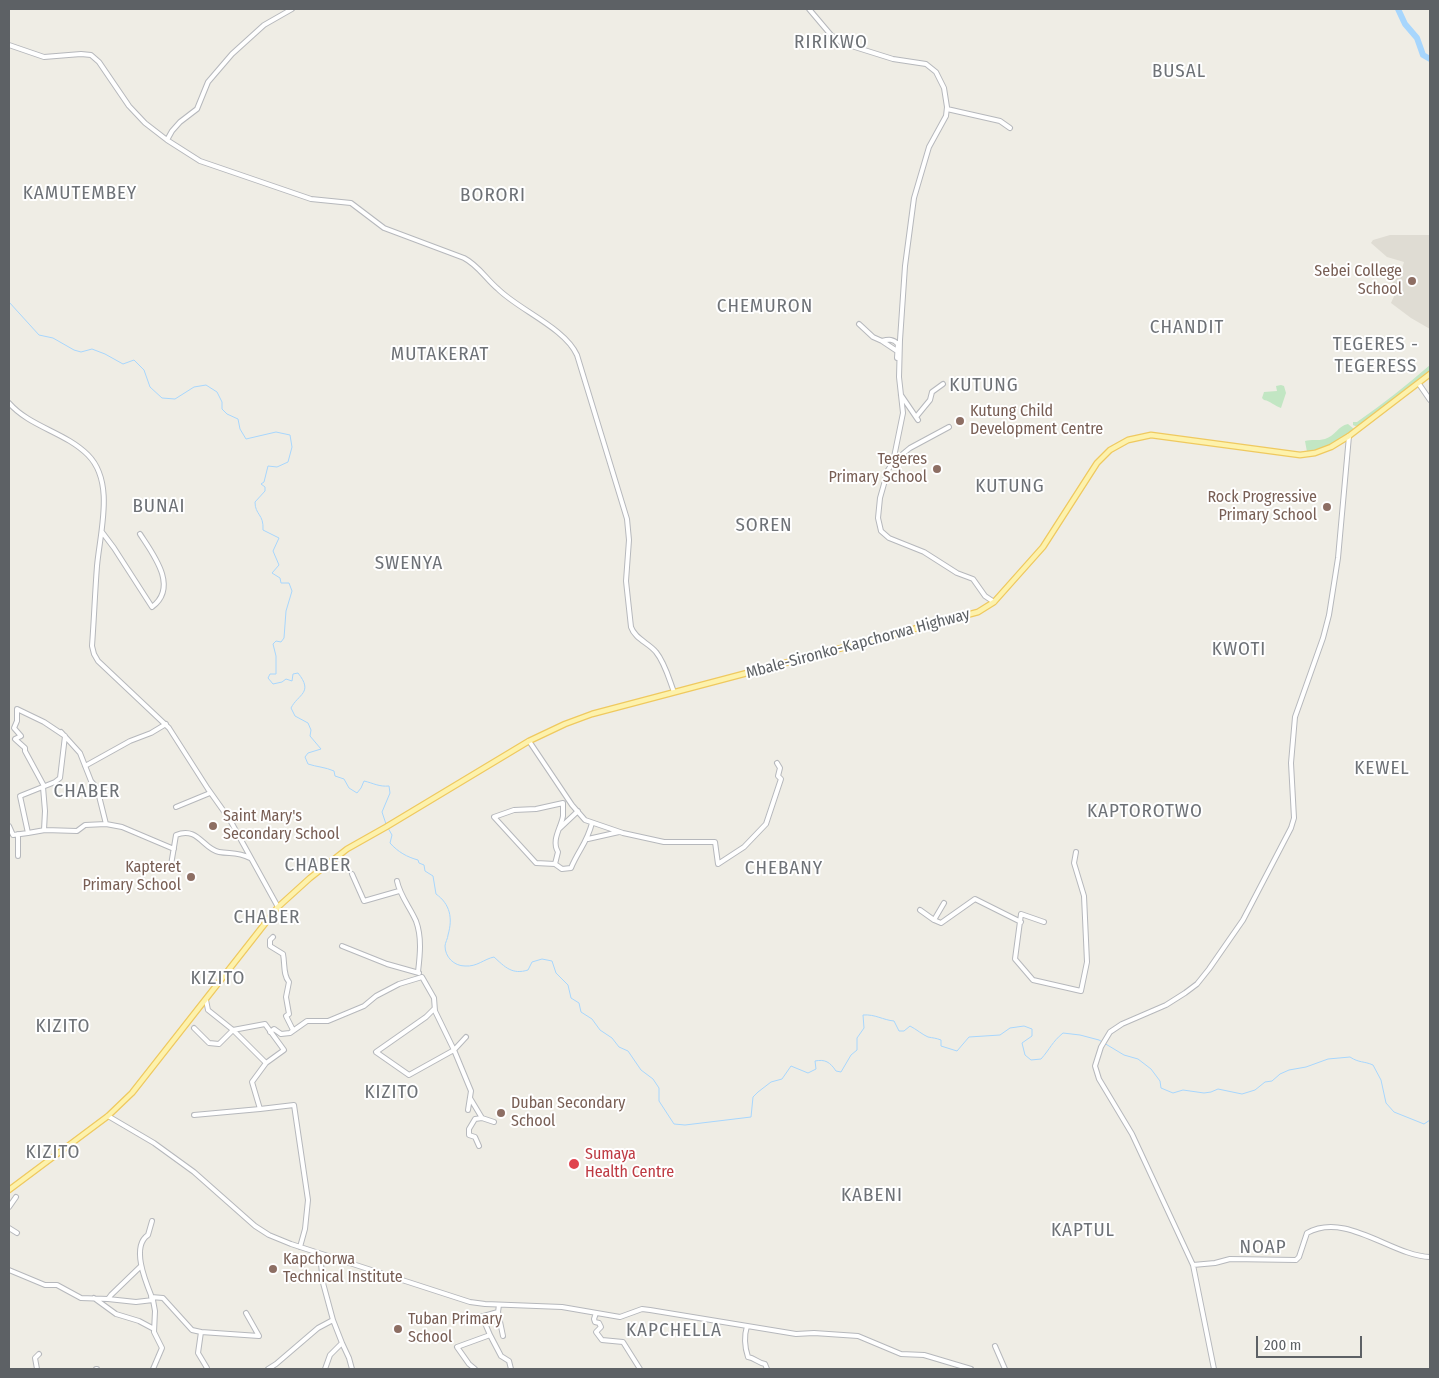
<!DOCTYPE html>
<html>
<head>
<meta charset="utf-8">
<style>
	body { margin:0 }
	#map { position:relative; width:1439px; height:1378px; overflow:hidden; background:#efede5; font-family:"Fira Sans Condensed",sans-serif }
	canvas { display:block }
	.frame { position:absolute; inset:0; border:10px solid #5d6165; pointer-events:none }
	.scale { position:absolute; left:1256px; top:1336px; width:106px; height:22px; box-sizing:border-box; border:2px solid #5d6165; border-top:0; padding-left:6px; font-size:15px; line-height:18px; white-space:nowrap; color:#5d6165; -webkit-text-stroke:4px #fff; paint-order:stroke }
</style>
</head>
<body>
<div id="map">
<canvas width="1439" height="1378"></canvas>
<div class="frame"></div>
<div class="scale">200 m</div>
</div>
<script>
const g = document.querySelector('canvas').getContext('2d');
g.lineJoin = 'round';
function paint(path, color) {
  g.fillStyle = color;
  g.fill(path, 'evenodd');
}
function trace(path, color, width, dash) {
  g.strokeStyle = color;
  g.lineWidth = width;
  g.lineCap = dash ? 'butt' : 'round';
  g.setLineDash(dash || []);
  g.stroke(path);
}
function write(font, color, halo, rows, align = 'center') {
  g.font = font + ' "Fira Sans Condensed",sans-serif';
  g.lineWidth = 4;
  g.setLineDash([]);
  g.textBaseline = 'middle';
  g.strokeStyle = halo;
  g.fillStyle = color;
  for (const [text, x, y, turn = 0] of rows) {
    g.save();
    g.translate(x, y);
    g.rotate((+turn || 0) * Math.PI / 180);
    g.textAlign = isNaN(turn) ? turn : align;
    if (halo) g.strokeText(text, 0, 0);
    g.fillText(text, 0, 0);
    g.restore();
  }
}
paint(new Path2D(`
	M1390,235H1430V329L1411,318L1391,303L1395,294L1388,287L1400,275L1404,262L1387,257L1371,243L1373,240Z`), '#dfdcd3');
paint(new Path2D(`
	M1430,365V370L1357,427L1353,425V422H1357C1383,404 1407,385 1430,365Z
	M1281,385L1284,386L1286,393L1281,408C1274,406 1271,401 1264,400L1262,398L1264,392L1277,391L1276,386Z
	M1348,424L1354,429C1339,440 1325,449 1307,452L1305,441C1311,439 1318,441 1325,439C1335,436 1338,426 1348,424Z`), '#c2e6c3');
trace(new Path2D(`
	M9,302L39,335L53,338L74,350L81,352L92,349L105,354L123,364L134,360L144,370L150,387L162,398L175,399L194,387L206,385L217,392L222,402V409L227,414L238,419L240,429L246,439L276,432L290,435L292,447L288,462L277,467L268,466L264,482L261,484L265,487V491L255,502C255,515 264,514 263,530L279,538L273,551L279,565L272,573L280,578L281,583H289L292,591L286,611L284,638L281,642L276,641L273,644L276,656V674H270L268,678L273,684L282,682L286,679L292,681L293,674L298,673C314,693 298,694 291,708L295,716L308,723L311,730L310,736L321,749L308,753L305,757L308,764C317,767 325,767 334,771L335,776L344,779L349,788L357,793L361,788L364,781C373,783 379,787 389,786L390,793L382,812L386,824
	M388,828L392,835L390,843C398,852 407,857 418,860L419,863L424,865L425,871L433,876L436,894C450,904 453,918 448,935C448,938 445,943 445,946C445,957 454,966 465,966C477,967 484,959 494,957C505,967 512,975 528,970L532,962L542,959L552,961L556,973L568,985L571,998L579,1003L581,1012L592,1019L600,1030L612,1038L619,1047L628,1051L641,1070L653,1079L659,1088V1101L674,1124L685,1125L751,1117L753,1097L758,1092L771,1082L782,1079L791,1066L808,1073L816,1069L815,1061C825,1059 830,1062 836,1071L841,1072L851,1055L857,1050V1038L864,1028L863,1015C875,1014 883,1020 894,1021L899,1031H904L910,1026C916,1029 923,1035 928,1037C933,1038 936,1038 941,1040V1046L957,1051L969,1037L1000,1035L1010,1028L1024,1026L1032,1029V1036L1022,1043L1025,1055L1031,1060L1041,1059C1050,1049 1052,1042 1063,1033L1080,1035L1099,1040L1124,1055L1138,1059L1151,1069L1160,1081L1161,1088L1173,1093L1183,1090L1204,1093L1211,1092L1218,1089L1242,1094L1255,1090L1265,1082L1272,1081L1280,1074L1289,1070L1306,1067L1328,1059L1350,1057C1359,1063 1364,1061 1373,1065L1381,1080L1386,1103L1394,1112L1424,1124L1430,1120`), '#a7d6fd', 1);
trace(new Path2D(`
	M1398,9L1405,24L1417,38L1423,55L1430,59`), '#a7d6fd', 6);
const minor = new Path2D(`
	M809,9L831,35L842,43L893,59L926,64L936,72L944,88L947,107L946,116L929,147L914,198L905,266L900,340L899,377L903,413L893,462L888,470L880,498L878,518L881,531L889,538L924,552L957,573L973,579L985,596L994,602
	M9,45L44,57L81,54L91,55L99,62L129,106L145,123L167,140L200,161L311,199L351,203L384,228L464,258C478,265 486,279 498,289C519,310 565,328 577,355L627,519L629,540L626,581L631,627C635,639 649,643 656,652C665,663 669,679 674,692
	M947,109L1000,121L1010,128
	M167,140L172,131L180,122L197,109L208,82L232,54L264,25L292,9
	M859,324L873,337L882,341C889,339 893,339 898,344
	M882,341L897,351
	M897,358L898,343
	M1419,384L1430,400
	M901,395L918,420
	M9,403C30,427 65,432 88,455C115,482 100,532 97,566C95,592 94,619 92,646L94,654L98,661L169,728L208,789L230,820L278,907
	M916,417L930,400L932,392L943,384
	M893,462L910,448L949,427
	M102,532L114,548L152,607C179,587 153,554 140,534
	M529,741L572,805L585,820L623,833L664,842H715L718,864L744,847L766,824L781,779L778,776L780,768L777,763
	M85,766L130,741L151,733L166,724
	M44,786L25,751V748L15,739L21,736L14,728L17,721V709L44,722L65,736L60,778L55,782L20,796L28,833L45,830L77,831L85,825L106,824L97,788L91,781L80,753L61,732
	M43,787L45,811L44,830
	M176,807L210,793
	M106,824L122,827L174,849
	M9,826L13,835L28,833
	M560,828L578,811
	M588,839L619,832
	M18,856V834
	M555,864L558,852C551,840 561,828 563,816C563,812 563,807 563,803L536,809L514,810L494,817L536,863L555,864L562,869L571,868C579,849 587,843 592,823
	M165,869L171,865L176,835C198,826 203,849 219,852C231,854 238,852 250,858
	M352,874L364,901L399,891
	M397,881C400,896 410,907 416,921C422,937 420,955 418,972
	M944,903L934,920L941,923L975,899L1021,922
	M920,910L934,920
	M1044,922L1021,914L1015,959L1033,980L1081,991L1087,962L1084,896L1074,863L1076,852
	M273,937L270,940V946L283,954C285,964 283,975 289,982L286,997L289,1014L286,1016L293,1030
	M342,946L387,964L419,973
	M434,1009L426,1017L376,1052L409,1075L454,1050L466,1037
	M194,1028L209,1043L219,1044L233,1030L266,1063L284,1050L265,1024L233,1030L208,1010L206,1000
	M270,1032L274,1029L281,1034L290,1033L307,1021H328L364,1006L376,996L399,984L422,977L434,998L435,1011L454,1050L471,1091L468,1110
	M470,1098L482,1118L494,1122
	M260,1109L294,1105L308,1200L305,1229L300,1247
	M194,1115L260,1109L252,1082L266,1063
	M108,1116L154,1143L194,1172L255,1226L269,1235L291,1244L470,1302L485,1304L562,1307L620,1317L642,1309L650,1310L796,1334L814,1333L858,1336L901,1354L924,1355L971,1369
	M479,1146L475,1137L469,1135V1129L475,1119L482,1118
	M9,1207L16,1197
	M9,1228L17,1233
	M320,1254L323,1283L333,1320
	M1193,1265L1215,1263L1230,1259L1296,1260L1299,1257L1307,1233C1346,1211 1392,1256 1430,1257
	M141,1266L111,1295L108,1299L136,1302L153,1300C147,1285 130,1247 148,1235L152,1221
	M9,1270L45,1285H57L81,1298L108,1299
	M151,1297L163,1298L192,1330L201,1332L198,1353L207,1368L206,1369
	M94,1298L116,1314L139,1321L154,1329
	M153,1300L155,1311L154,1332L162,1348L153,1369
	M498,1312L503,1336
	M596,1313L594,1319L595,1322L599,1323L601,1327L596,1332L602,1340L623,1342L640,1369
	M747,1326C744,1336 745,1348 748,1357C755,1358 758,1363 765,1364L767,1369
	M201,1332L259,1336L246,1313
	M490,1335L501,1356L509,1361L511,1369
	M342,1343L349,1358L352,1369
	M995,1346L1005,1369
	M37,1369L35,1358L39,1354
	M96,1369H97
	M268,1369L276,1364L318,1328L333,1320L342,1343L330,1355L325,1369
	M475,1369L469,1364L457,1347L490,1335L484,1321L480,1317L498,1312L499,1305
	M1214,1369L1193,1265L1132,1134L1099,1079L1095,1066L1101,1047L1110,1032L1122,1024L1166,1005L1185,993L1197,984L1209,969L1243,920L1291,828L1294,818L1291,763L1295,717L1323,638L1329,615L1338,558L1349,436`);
const major = new Path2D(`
	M9,1190L108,1116L132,1093L278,907L310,878L347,849L386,827L529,741L565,724L592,714L978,612L994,602L1043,547L1097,463L1110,450L1128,440L1151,435L1300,455L1315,453L1331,447L1349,436L1430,374`);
trace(minor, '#b6b8bc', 6);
trace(major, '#efc95f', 7);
trace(minor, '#fff', 4);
trace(major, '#fdf2ac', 4.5);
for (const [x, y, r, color] of [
	[1412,281,5,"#8d6e63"],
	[960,421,5,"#8d6e63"],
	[937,469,5,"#8d6e63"],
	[1327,507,5,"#8d6e63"],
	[213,826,5,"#8d6e63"],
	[191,877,5,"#8d6e63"],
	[501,1113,5,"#8d6e63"],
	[574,1164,6,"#e0444e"],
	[273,1269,5,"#8d6e63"],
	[398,1329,5,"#8d6e63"]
]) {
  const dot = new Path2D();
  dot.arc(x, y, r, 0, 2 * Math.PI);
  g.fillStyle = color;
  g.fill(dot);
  trace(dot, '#fff', 2);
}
write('16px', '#785e54', '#fff', [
	["Sebei College",1402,272,"right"],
	["School",1402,290,"right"],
	["Kutung Child",970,412],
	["Development Centre",970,430],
	["Tegeres",927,460,"right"],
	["Primary School",927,478,"right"],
	["Rock Progressive",1317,498,"right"],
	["Primary School",1317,516,"right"],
	["Saint Mary's",223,817],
	["Secondary School",223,835],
	["Kapteret",181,868,"right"],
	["Primary School",181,886,"right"],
	["Duban Secondary",511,1104],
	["School",511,1122],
	["Kapchorwa",283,1260],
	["Technical Institute",283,1278],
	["Tuban Primary",408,1320],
	["School",408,1338]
], 'left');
write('16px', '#5d6165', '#fff', [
	["Mbale-Sironko-Kapchorwa Highway",858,644,-15]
]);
write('16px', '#be3a42', '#fff', [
	["Sumaya",585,1155],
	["Health Centre",585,1173]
], 'left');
g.letterSpacing = '1px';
write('19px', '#6e7277', '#fff', [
	["RIRIKWO",831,43],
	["BUSAL",1179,72],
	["KAMUTEMBEY",80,194],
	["BORORI",493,196],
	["CHEMURON",765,307],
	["CHANDIT",1187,328],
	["TEGERES -",1376,345],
	["TEGERESS",1376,367],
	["MUTAKERAT",440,355],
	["KUTUNG",984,386],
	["KUTUNG",1010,487],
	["BUNAI",159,507],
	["SOREN",764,526],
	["SWENYA",409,564],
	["KWOTI",1239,650],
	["KEWEL",1382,769],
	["CHABER",87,792],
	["KAPTOROTWO",1145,812],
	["CHABER",318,866],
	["CHEBANY",784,869],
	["CHABER",267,918],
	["KIZITO",218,979],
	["KIZITO",63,1027],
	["KIZITO",392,1093],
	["KIZITO",53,1153],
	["KABENI",872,1196],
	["KAPTUL",1083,1231],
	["NOAP",1263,1248],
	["KAPCHELLA",674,1331]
]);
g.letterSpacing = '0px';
</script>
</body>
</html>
